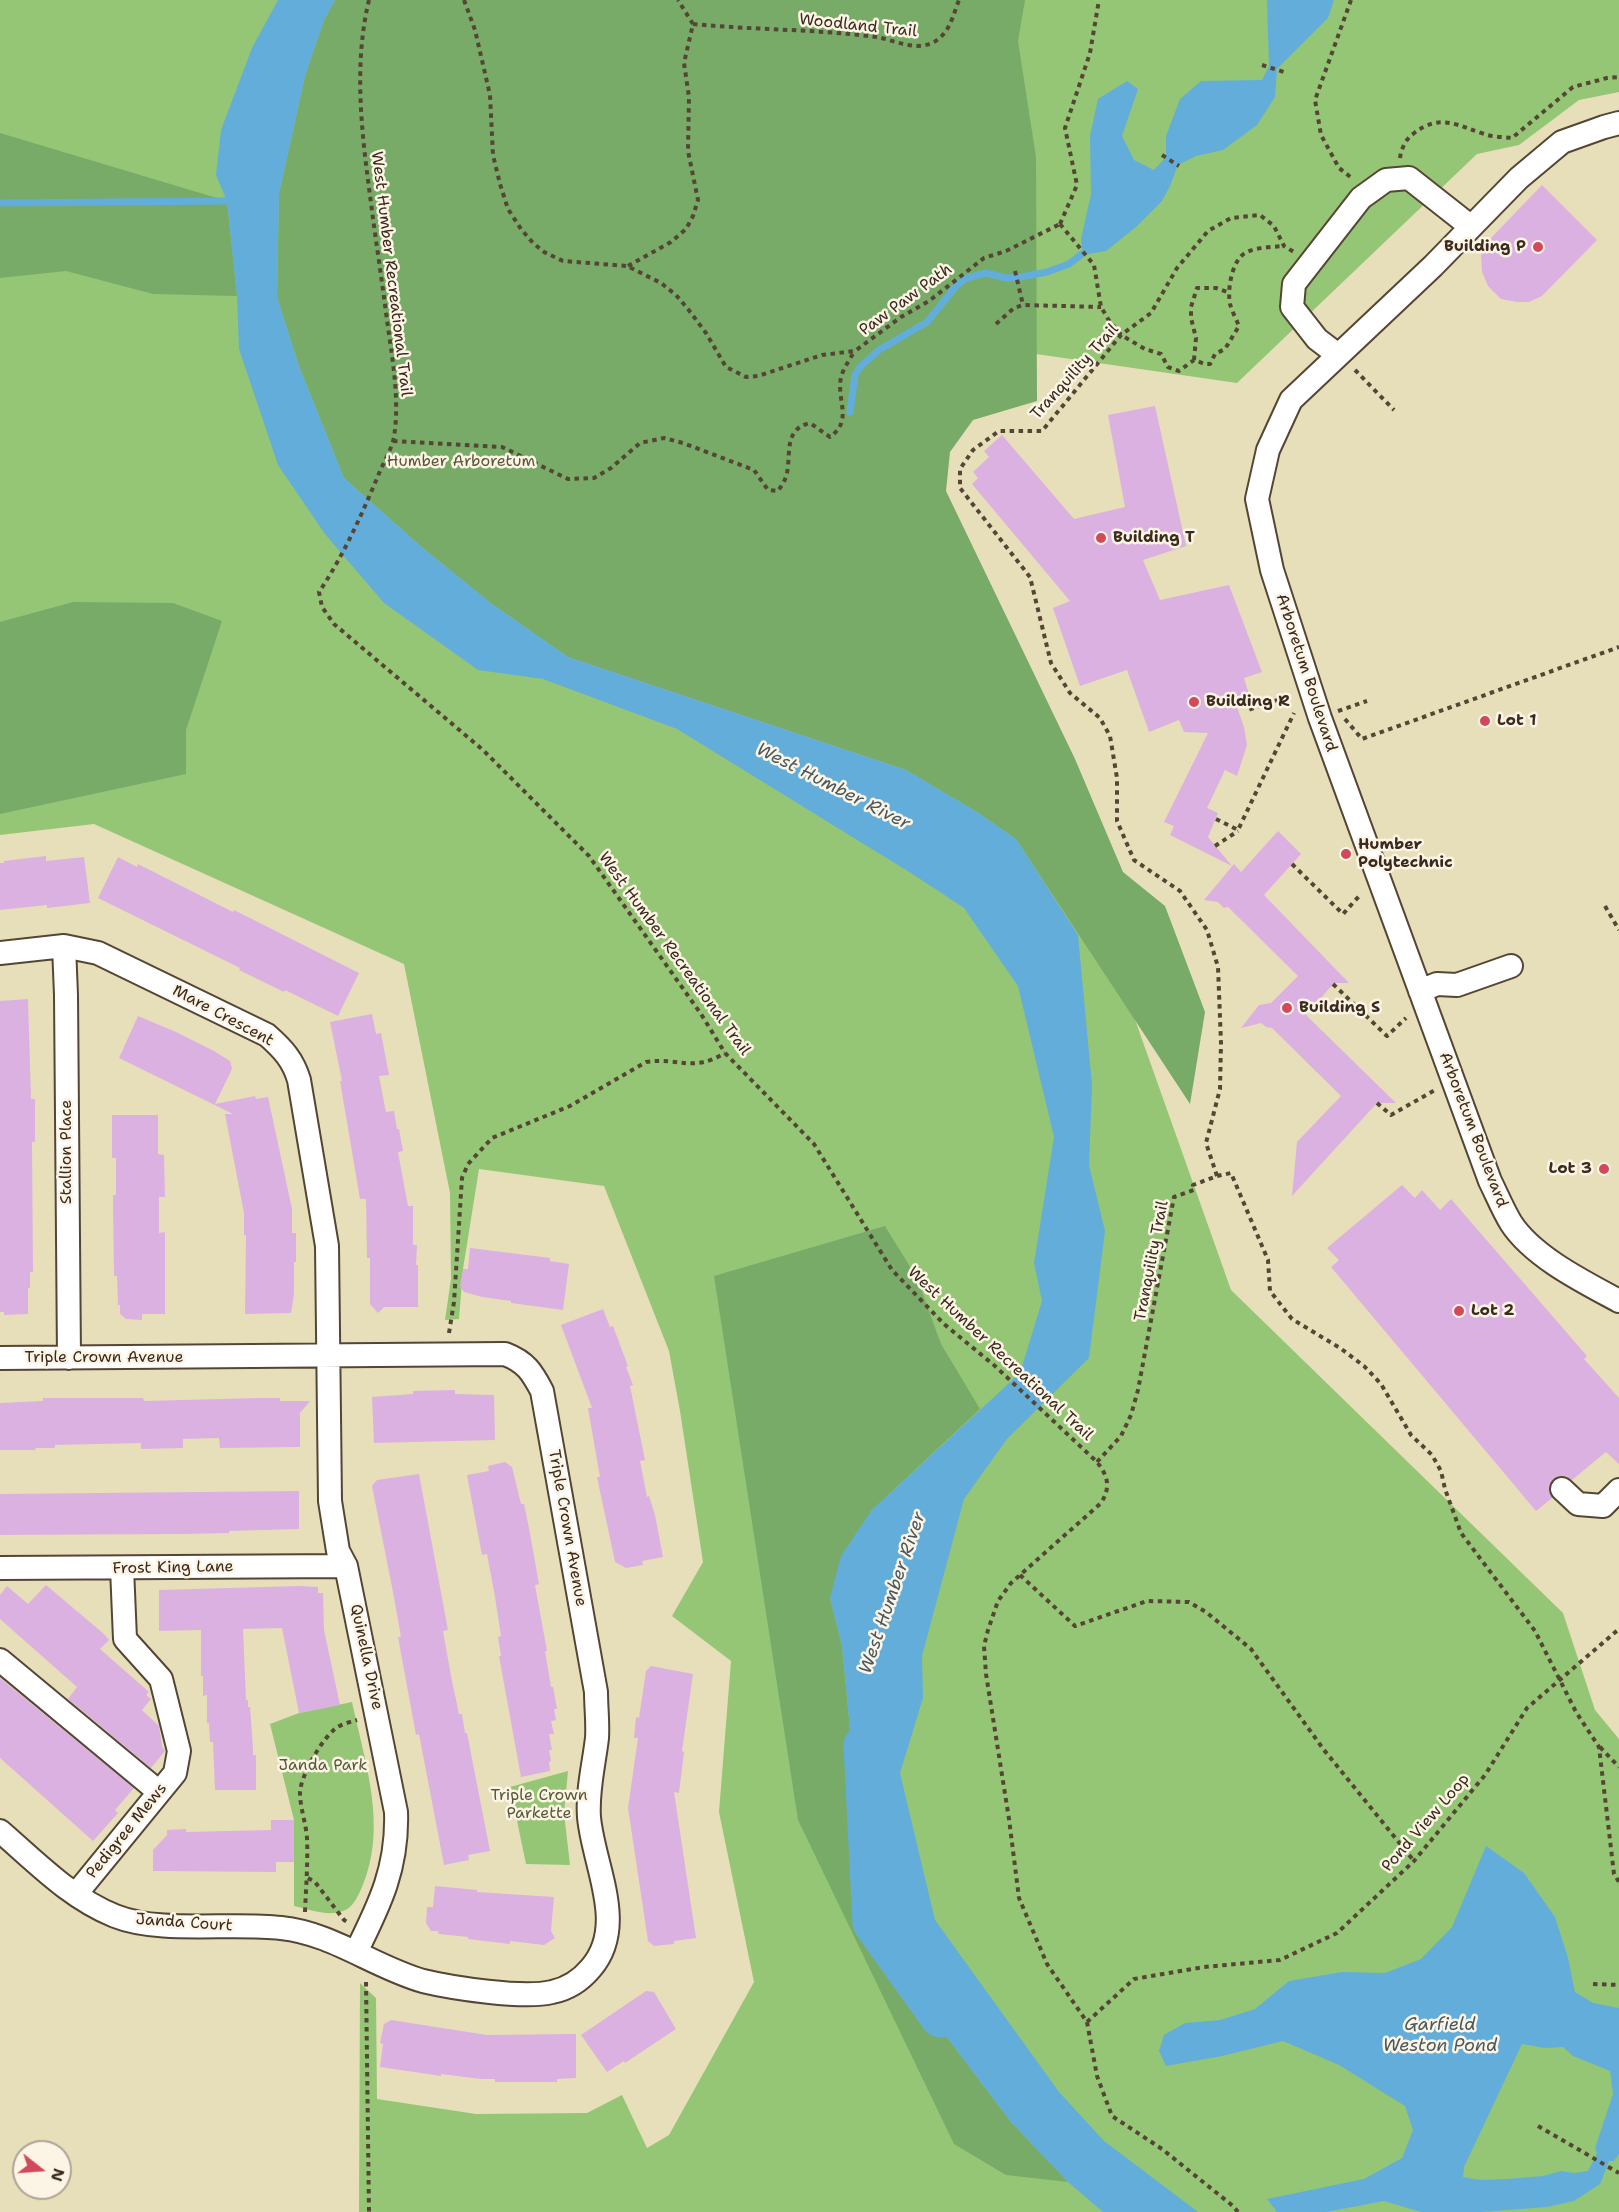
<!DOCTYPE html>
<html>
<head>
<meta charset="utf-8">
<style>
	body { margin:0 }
	#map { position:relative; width:1619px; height:2212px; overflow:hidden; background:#e7dfba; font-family:"Shantell Sans",sans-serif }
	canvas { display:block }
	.north { position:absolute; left:12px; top:2140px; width:60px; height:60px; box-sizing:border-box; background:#fcf5e5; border:2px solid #afa495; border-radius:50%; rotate:107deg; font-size:16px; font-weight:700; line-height:24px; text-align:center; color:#3b2a1e }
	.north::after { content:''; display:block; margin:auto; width:21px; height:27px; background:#d1495b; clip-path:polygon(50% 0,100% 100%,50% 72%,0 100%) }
</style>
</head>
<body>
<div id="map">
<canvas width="1619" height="2212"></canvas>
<div class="north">N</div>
</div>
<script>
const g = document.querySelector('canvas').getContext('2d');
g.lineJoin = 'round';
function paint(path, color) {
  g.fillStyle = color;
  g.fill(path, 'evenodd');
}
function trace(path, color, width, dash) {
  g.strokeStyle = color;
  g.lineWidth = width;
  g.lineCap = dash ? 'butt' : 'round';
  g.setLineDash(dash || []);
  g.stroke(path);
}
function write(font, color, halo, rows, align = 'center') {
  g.font = font + ' "Shantell Sans",sans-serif';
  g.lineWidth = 5;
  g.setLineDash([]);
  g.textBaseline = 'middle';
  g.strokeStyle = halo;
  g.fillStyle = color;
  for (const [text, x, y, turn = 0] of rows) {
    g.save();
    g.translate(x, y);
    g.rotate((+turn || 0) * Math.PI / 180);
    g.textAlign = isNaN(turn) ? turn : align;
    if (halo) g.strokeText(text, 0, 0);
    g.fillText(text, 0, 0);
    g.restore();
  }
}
paint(new Path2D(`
	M0,0H1619V92L1579,100L1519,145L1477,154L1237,383L946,341L922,474L1116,966L1231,1290L1563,1613L1595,1710L1619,1739V2212H359L360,1983L376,1998L377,2099L476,2114L587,2113L622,2095L647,2148L669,2135L754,1982L719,1812L731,1661L672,1616L703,1562L680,1411L669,1351L604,1186L479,1169L463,1269L459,1319L445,1320L451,1279L450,1193L404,964L94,824L0,835Z
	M352,1702C365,1763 388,1827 362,1887C358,1896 353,1908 343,1911C327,1917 309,1909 294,1906V1820L270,1724L299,1713Z
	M568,1771L564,1813L570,1865L526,1864L510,1787Z`), '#95c676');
paint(new Path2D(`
	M335,0H1025L1018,41L1036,157L1037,401L973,420L950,452L946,491L1075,759L1123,872L1165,906L1205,1012L1190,1104L1016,839L977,812L906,770L568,657L492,604L424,549L344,478L299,366L277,297L279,194L305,76L324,20Z
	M0,133L227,201L237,296L153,294L66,271L0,278Z
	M73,602L173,603L222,621L186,730V774L0,814V622Z
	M885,1226L917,1278L941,1344L980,1409L871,1511L830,1598L842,1646L853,1760L865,1801V1857L918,1999L1011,2122L1068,2182L1006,2175L954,2144L798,1820L714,1276Z`), '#78ab67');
paint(new Path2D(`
	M278,0H335L324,20L305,76L279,194L277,297L299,366L344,478L424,549L492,604L568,657L906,770L977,812L1016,839L1078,935L1092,1085L1089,1165L1105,1231L1089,1358L1007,1439L964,1499L922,1656L923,1698L900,1773L935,1920L1059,2092L1104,2141L1198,2212H1103L1068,2182L1011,2122L918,1999L865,1857V1801L853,1760L842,1646L830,1598L841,1556L871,1511L1020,1373L1042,1301L1034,1263L1054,1137L1018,986L964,908L914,875L677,729L543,679L478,670L384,603L325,534L278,465L239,349L237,296L227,201L216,175L221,130L252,48Z
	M1267,0H1334L1328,18L1277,69L1275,97L1257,125L1223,150L1196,156L1178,165L1170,186L1162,201L1136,227L1106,251L1088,254L1082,248L1081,239L1091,194L1090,136L1098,99L1127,81L1138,89L1122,136L1134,160L1154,170L1166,157V136L1180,99L1201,81L1262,80L1269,66Z
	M1486,1846L1524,1873L1555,1917L1568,1958L1575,1992L1593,2003L1619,2008V2154L1614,2161H1609L1600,2184L1574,2201L1547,2207L1481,2212H1421L1384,2201L1326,2212H1277L1267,2199L1364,2179L1402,2158L1413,2130L1405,2106L1339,2065L1283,2041L1222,2056L1166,2066L1159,2051L1164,2035L1185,2023L1220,2020L1255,2009L1289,1981L1342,1972L1385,1973L1421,1959L1452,1927ZM1522,2044L1545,2048L1563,2047L1573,2056L1610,2071L1613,2094L1595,2148L1597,2153L1588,2171L1574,2173L1561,2171L1543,2176L1507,2179L1480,2180L1463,2177L1464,2167Z`), '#63addb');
trace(new Path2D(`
	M0,203L227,201
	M850,412L855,375L860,367L879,350L927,322L957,285L967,278L986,273L1006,278L1021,277L1047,272L1069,264L1087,250`), '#63addb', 7);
trace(new Path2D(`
	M863,1745L872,1923L940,2018`), '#63addb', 39);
paint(new Path2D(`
	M1542,185L1597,240L1542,296L1529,302H1517L1501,299L1488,286L1482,272L1481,254L1491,238Z
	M1155,406L1186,546L1143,560L1160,600L1229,585L1262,672L1244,678L1251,701L1237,707L1244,727L1247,745L1237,776L1225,770L1207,808L1218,813L1208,837L1232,866L1170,835L1174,826L1164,822L1208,733L1184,732L1179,720L1149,732L1127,670L1080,686L1053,608L1070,601L972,484L978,478L973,472L989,457L984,451L1002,435L1074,519L1125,507L1108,415Z
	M1278,831L1301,854L1264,895L1349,983H1334L1306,1015L1396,1103H1377L1292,1196L1297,1142L1341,1096L1272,1028L1266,1027L1261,1023L1241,1028L1259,1005L1271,1003L1298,976L1228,907L1224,908L1218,902L1204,900L1234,864L1241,872Z
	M46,856V861L84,857L90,903L47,908V905L0,910V863H4V861Z
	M118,857L137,867L138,864L233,912L234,910L359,973L338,1016L285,990L284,992L239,970L240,968L98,898Z
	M28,999L31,1099H35V1142H32L33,1272H30V1288H28V1314L4,1315V1312H0V1001Z
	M372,1014L376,1034L381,1033L389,1075L379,1076L386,1112L394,1111L397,1129H399L403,1151L398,1152L408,1206H413V1245H417L416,1265H418V1307H384L378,1313L370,1304V1258H367L366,1199H360L340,1081H342L330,1022Z
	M138,1016L176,1032L214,1051L230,1061L232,1069L215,1104L255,1096L256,1099L268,1097L292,1209V1233H296V1262H294V1294L291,1313L245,1314L246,1235H244V1213L225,1114H233L119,1058Z
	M112,1115H158V1154L164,1155L165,1197H159V1233L165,1232V1314H142V1320L126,1319L120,1314V1305H118L117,1276H114L113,1195H116V1158H112Z
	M1402,1185L1415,1198L1422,1190L1440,1210L1451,1199L1587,1356L1584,1359L1619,1398V1464L1606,1452L1572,1480L1566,1476H1558L1549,1485V1492L1552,1498L1536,1511L1331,1267L1339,1260L1327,1248Z
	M470,1248L550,1258V1261L569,1264L563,1310L511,1303V1301L482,1297L464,1292L460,1286L463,1269H468Z
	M603,1309L610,1327L613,1326L628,1366L626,1367L633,1385L630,1386L645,1460L640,1461L647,1497L649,1496L655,1515L663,1557L642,1561L643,1565L626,1568L615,1562L597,1477H600L588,1408H592L561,1325Z
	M455,1390V1394L494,1395L495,1440L374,1443L372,1397L413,1394V1391Z
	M43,1398H143L144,1401L261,1398H280V1401H310L300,1413V1447L220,1448L219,1438L183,1439V1448L141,1449V1443L55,1445V1448H35L36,1450H0V1403L43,1401Z
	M505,1462L512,1467L521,1504H524L529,1528L539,1584L535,1585L547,1651H545L551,1687H553L557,1709H554L556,1720L551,1721L554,1734H549L552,1750H549L551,1761L549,1762L550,1771L521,1777L499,1656H501L498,1637L501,1636L495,1597L487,1554L482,1555L467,1475L489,1471L488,1466Z
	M419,1474L448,1630L443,1631L451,1676L459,1714H462L465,1733H467L490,1851L468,1855L469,1860L444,1865L419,1734L416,1735L398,1637H401L393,1592L372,1486L377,1480Z
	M299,1491V1529L229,1531V1533L185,1534L0,1535V1494Z
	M46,1585L104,1634L109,1640L100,1649L149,1692L146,1695L151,1699L142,1710L159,1726L162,1746L165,1751L151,1768L68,1699L77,1687L0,1619V1595L7,1586L28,1604Z
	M299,1586L318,1587V1593H323L324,1630L340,1705L299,1713L282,1628L243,1629L246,1700H248V1707H250L253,1748V1755H256V1790H215L213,1742H210L209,1723H207V1695L203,1696V1676H201V1630L159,1631V1590Z
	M651,1666L693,1674L682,1751L684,1752L679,1793L674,1792L696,1938L674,1941V1944L654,1946L648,1941L628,1808L638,1738H634L636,1717L639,1718L646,1671Z
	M0,1678L134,1788L115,1810L118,1813L93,1841L0,1758Z
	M271,1820H294V1862H276V1872L153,1871V1850L167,1835V1830L186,1829V1832L271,1830Z
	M435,1886L477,1890V1892L554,1897L551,1931L555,1938L544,1945L510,1941V1944L468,1939V1937L439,1934L438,1931H431L426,1923L427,1907H433Z
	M646,1991L654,1992L676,2029L625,2063L624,2061L607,2072L581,2035Z
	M391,2020L487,2035L576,2034V2078L557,2079V2082H495V2079H481L441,2074V2076L380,2067L383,2044L380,2043L384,2024Z`), '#dbb1e1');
const minor = new Path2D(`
	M1619,123L1604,127L1562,142L1519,178L1433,266L1291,400L1268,450L1257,499L1272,570L1320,718L1490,1181C1497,1195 1503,1210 1511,1223C1533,1257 1584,1282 1619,1301
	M1338,355L1317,339L1292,307L1294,284L1361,198L1386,180L1409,178L1470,226
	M64,946L66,995L69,1358
	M0,953L64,946L98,953L267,1035C283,1049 293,1060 299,1080L327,1246L330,1501L338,1551L346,1566L396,1812C398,1867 380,1904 356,1952
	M1420,991L1437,984L1457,985L1511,966
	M0,1358L505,1354C526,1362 532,1372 542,1391L596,1692C596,1707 598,1723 597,1738C594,1764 587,1791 589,1817C593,1865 628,1925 591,1968C581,1980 567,1989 552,1992C524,1999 452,1988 423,1981C374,1967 332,1933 281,1928C231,1922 160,1934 115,1916C70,1898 36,1862 0,1831
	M1562,1489L1578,1504L1603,1506L1619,1490
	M0,1568L346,1566
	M0,1660L159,1792
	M76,1894L175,1773L179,1751L161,1679L125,1639L122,1568`);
trace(minor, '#554535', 26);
trace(new Path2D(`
	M369,0C353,66 362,136 371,203C376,242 382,281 387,320C392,357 400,399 394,437C392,448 385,460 380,471C363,512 344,555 319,592L322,607L334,624L483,750L589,856L701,1014L725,1053L814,1144L892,1270L944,1324L995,1366L1097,1462C1108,1476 1111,1487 1101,1503L1011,1583L998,1601L988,1630L984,1646L986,1674L1009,1819L1019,1898L1047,1964L1087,2022L1097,2076L1112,2116L1162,2149L1233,2206L1238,2212
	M464,0L475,30L490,95L493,155L500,184L508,209L521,229L533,243L544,252L563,261L627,266L661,283L676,295L688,309L706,333L726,367L746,377L758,376L822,355L855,351L901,317L929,301L984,258L1006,251L1060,224
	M1351,0L1315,100L1321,135L1339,168L1353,179
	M693,24C754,30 815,29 876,37C895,40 915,52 934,42C950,33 953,15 959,0
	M1262,65L1284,72
	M1162,155L1179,166
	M1400,158C1401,149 1406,139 1413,134C1439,113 1457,125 1484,134C1492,137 1503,137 1512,138L1573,87L1607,78L1619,77
	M1060,224L1094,265L1101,307L1108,319L1121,335L1145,349L1161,354L1168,367L1179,371L1194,360L1205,364H1210L1215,354L1225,349L1239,326C1236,319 1232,311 1230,304C1227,290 1232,258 1247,252C1258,247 1272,247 1284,246
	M1060,224L1077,185L1065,128L1090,53L1099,0
	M628,266L671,242L686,229L693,216L698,200L688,151L689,97L684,63L693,24L678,0
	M1015,271L1023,305
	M996,324L1014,308L1023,305L1101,307
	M1194,360L1196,338L1191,318V307L1197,288H1216L1230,293
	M1355,370L1394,410
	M393,441L502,447L568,479L594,478L611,468L640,443L664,438L683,443L754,470L768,490L778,491C782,485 786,479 787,473C791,452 784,429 810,423L830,437C855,419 834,398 842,374C845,366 850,359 854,352
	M1245,703L1248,710L1289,696L1291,698
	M1338,711L1367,701
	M1345,719L1362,739L1619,647
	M1216,819L1238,830L1294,713
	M1215,846L1238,831
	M1292,864L1343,914L1361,894
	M1605,906L1619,930
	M1333,984L1387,1036L1406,1018
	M1377,1103L1391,1115L1435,1090
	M1217,1176L1206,1143L1220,1089L1221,1043L1218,967L1207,930L1180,891L1134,860L1117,821V778L1110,736L1100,718L1070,693L1051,663L1030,577L960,488V469L973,450L999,431H1042L1121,335L1151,313L1177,268L1208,231L1231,218L1260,215L1274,226L1284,246L1294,252
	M449,1333L454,1302L462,1178L468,1164L492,1138L570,1106L646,1062C678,1057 692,1073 725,1053
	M1097,1462L1121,1436L1131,1415L1138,1390L1174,1197L1194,1190L1193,1185L1217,1176L1231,1173L1268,1260L1270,1291L1292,1319L1340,1348L1364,1366L1381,1384L1411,1435L1432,1455L1441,1471L1445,1489L1461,1533L1535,1631L1576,1712L1599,1747L1614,1874L1619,1882
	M1020,1575L1075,1626L1147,1601L1189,1602L1206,1612L1251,1649L1324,1750L1414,1861
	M1600,1747L1619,1767
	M308,1878L315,1882L344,1920L349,1923
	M305,1912C306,1887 308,1863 307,1838C306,1823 300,1808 300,1792C301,1775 322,1739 335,1729C341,1724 350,1722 357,1720
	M366,1982L369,2212
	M1593,1984L1619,1985
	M1087,2022L1134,1979L1204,1967L1280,1960L1337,1933L1414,1861L1485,1775L1527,1708L1619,1629
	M1538,2126L1619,2173`), '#554535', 4, [4.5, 4.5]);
trace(minor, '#fff', 22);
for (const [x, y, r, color] of [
	[1538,247,6,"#d1495b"],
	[1101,538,6,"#d1495b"],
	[1194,702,6,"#d1495b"],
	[1485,721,6,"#d1495b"],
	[1346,854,6,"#d1495b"],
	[1287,1008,6,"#d1495b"],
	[1604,1169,6,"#d1495b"],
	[1459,1311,6,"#d1495b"]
]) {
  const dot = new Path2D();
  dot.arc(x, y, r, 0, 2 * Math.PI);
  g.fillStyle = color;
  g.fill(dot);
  trace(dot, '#fcf5e5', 2);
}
write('16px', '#3b2a1e', '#fcf5e5', [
	["Woodland Trail",858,26,6],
	["West Humber Recreational Trail",391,274,83],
	["Paw Paw Path",906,300,-36],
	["Tranquility Trail",1075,372,-48],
	["Arboretum Boulevard",1306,673,72],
	["West Humber Recreational Trail",674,954,54],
	["Mare Crescent",223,1016,28],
	["Arboretum Boulevard",1473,1130,69],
	["Stallion Place",67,1152,-90],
	["Tranquility Trail",1152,1261,-79],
	["West Humber Recreational Trail",1000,1354,43],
	["Triple Crown Avenue",104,1358],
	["Triple Crown Avenue",567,1528,80],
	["Frost King Lane",173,1568,-1],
	["Quinella Drive",366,1657,78],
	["Pond View Loop",1426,1823,-49],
	["Pedigree Mews",127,1831,-51],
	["Janda Court",184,1923,4]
]);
write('bold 16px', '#3b2a1e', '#fcf5e5', [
	["Building P",1526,247,"right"],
	["Building T",1113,538],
	["Building R",1206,702],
	["Lot 1",1497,721],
	["Humber",1358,845],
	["Polytechnic",1358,863],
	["Building S",1299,1008],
	["Lot 3",1592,1169,"right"],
	["Lot 2",1471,1311]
], 'left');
write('16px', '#565938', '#fcf5e5', [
	["Humber Arboretum",461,462],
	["Janda Park",323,1766],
	["Triple Crown",539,1796],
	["Parkette",539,1814]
]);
write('italic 18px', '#495860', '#fcf5e5', [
	["West Humber River",833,787,27],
	["West Humber River",893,1593,-71],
	["Garfield",1440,2025],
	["Weston Pond",1440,2046]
]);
</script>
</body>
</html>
